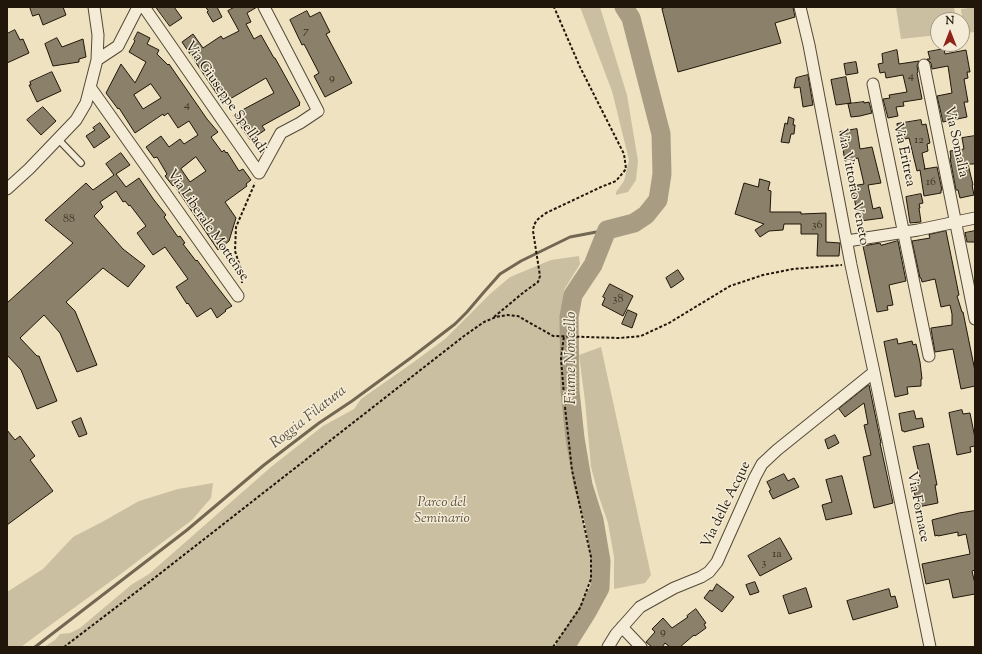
<!DOCTYPE html>
<html>
<head>
<meta charset="utf-8">
<style>
	body { margin:0 }
	#map { position:relative; width:982px; height:654px; overflow:hidden; background:#eee2c1; font-family:"Sorts Mill Goudy",serif }
	canvas { display:block }
	.frame { position:absolute; inset:0; border:8px solid #201609; pointer-events:none }
	.north { position:absolute; left:930px; top:12px; width:40px; height:40px; box-sizing:border-box; background:#f4ecd7; border:1px solid #9f9685; border-radius:50%; rotate:0deg; font-size:11px; font-weight:700; line-height:16px; text-align:center; color:#201609 }
	.north::after { content:''; display:block; margin:auto; width:14px; height:18px; background:#8f2418; clip-path:polygon(50% 0,100% 100%,50% 72%,0 100%) }
</style>
</head>
<body>
<div id="map">
<canvas width="982" height="654"></canvas>
<div class="frame"></div>
<div class="north">N</div>
</div>
<script>
const g = document.querySelector('canvas').getContext('2d');
g.lineJoin = 'round';
function paint(path, color) {
  g.fillStyle = color;
  g.fill(path, 'evenodd');
}
function trace(path, color, width, dash) {
  g.strokeStyle = color;
  g.lineWidth = width;
  g.lineCap = dash ? 'butt' : 'round';
  g.setLineDash(dash || []);
  g.stroke(path);
}
function write(font, color, halo, rows, align = 'center') {
  g.font = font + ' "Sorts Mill Goudy",serif';
  g.lineWidth = 3;
  g.setLineDash([]);
  g.textBaseline = 'middle';
  g.strokeStyle = halo;
  g.fillStyle = color;
  for (const [text, x, y, turn = 0] of rows) {
    g.save();
    g.translate(x, y);
    g.rotate((+turn || 0) * Math.PI / 180);
    g.textAlign = isNaN(turn) ? turn : align;
    if (halo) g.strokeText(text, 0, 0);
    g.fillText(text, 0, 0);
    g.restore();
  }
}
paint(new Path2D(`
	M580,7H600L627,95L638,161L636,180L628,192L616,195V192L624,181L629,160L612,91Z
	M896,7H954L956,20H938V35L901,39Z
	M975,7V32L964,33L961,9Z
	M579,256L580,264L564,290L561,359L565,407L572,470L580,509L591,557V579L580,608L553,647H44L55,640L60,634L70,633L80,628L131,585L149,574L271,467L323,426L354,409L361,399L411,364L445,339L490,294L510,277L551,260Z
	M601,347L651,575L645,583L614,589V557L608,523L599,497L591,467L585,401L579,355Z
	M213,483L211,498L192,520L118,576L45,629L21,647H7V592L43,569L73,537L102,522L139,501L178,489Z`), '#cbbfa2');
trace(new Path2D(`
	M35,647L187,530L264,465L319,423L352,401L412,357L455,324L467,312L484,292L500,274L521,261L570,237L607,230`), '#726752', 3);
trace(new Path2D(`
	M565,647L587,612L600,588L601,561L594,520L583,485L575,438L570,391L569,317L573,295L593,265L607,230L634,223L646,215L658,200L662,174L661,134L631,18L624,7`), '#a89d82', 19);
const building = new Path2D(`
	M30,7H63L66,15L43,25L39,14L33,16Z
	M156,7H174L182,18L170,26Z
	M206,7H217L222,17L213,22L207,12L208,11Z
	M235,7H257L247,13L251,22L246,24L254,39L261,35L274,58H275L300,103L299,104L300,105L262,126L265,130L250,140L233,115L274,93L266,78L223,103L182,42L193,34L203,48L221,36L223,39L239,31L228,11Z
	M667,7H793L795,17L775,23L781,43L678,72L662,9Z
	M307,11L310,17L320,12L330,32L326,34L352,83L325,97L314,76L319,73L304,44L302,45L290,20Z
	M15,30L20,40L23,39L29,53L7,63V34Z
	M138,32L150,38L147,44L159,50L157,54L168,65L169,64L207,119L218,132L211,137L222,152L224,150L226,153L227,152L239,171L243,169L251,180L246,184L247,186L225,202L236,218L229,241L218,250L174,185L173,186L165,176L167,174L157,157L154,158L146,147L161,136L169,147L180,139L184,144L198,135L189,121L178,128L168,113L164,116L163,114L135,133L119,108L118,109L106,93L121,64L135,83L146,62L129,52L135,41L134,40ZM151,84L161,98L143,109L134,95ZM196,157L206,171L190,182L181,169Z
	M57,38L62,47L83,39L86,57L79,59V62L53,66L45,44Z
	M944,49L945,54L966,50L970,72H967L968,78L964,79L968,102H964L967,117L943,122L937,96L952,93L948,66L932,69L931,63L927,59H930L928,52Z
	M897,50L899,64L919,61L917,66L918,72L917,73L922,99L903,102L904,106L896,107L898,116L888,118L883,99L890,98L889,95L907,92L903,75L886,78L885,72L880,73L878,64L883,63L882,54Z
	M856,62L858,73L846,75L844,64Z
	M52,72L61,91L37,102L29,85H31L30,82Z
	M808,75L813,105L803,107L800,87L794,88L796,78Z
	M846,77L851,103L836,105L831,80Z
	M864,102V103L869,102L872,113L860,116L851,117L848,104Z
	M43,107L56,121L41,135L27,120Z
	M789,117L794,119L793,125H795L794,134H791L789,143L781,142L785,123L787,124Z
	M921,120L922,125L926,124L930,143L927,144L928,151L922,153L925,169H924L937,167L942,190H941V193L924,196L920,170L917,171L909,138L900,140L897,124Z
	M100,123L110,137L94,148L86,136L95,130L93,128Z
	M857,129L860,149L872,147L881,183L868,185L873,209L880,207L883,218L860,221L858,218L852,186L864,184L858,158L845,161L840,132Z
	M975,136V164H968L973,185H972L974,195L960,198L958,190H956L950,158H951L950,151L964,149L962,138Z
	M121,153L130,165L116,174L126,187L139,178L154,200L166,215L164,217L178,237L180,236L185,243L183,244L196,261L197,260L211,279L232,306L225,310L226,311L217,318L211,308L197,317L188,303L187,304L176,287L188,279L165,247L153,255L137,233L146,226L130,205L129,206L125,201L123,202L116,191L100,202L103,207L94,216L123,249L145,266L128,287L103,268L66,302L75,311L97,365L77,372L60,333L44,315L20,338L37,356H39L57,401L37,409L21,370L7,355V303L73,243L45,220L86,183L93,190L114,175L106,164Z
	M760,179L770,182L768,190L771,191L770,212H801V214L826,213V242L840,243L839,256H817L818,234H801V224H784L783,230L769,231L760,237L755,230L764,224L735,214L744,183L758,187Z
	M921,194L923,203L919,204L920,208H919L921,222L910,223L906,197Z
	M946,231L959,295L957,296L962,312H963L975,371V386L961,389L953,349L935,352L931,329V328L952,325V314L950,305L941,307L935,279L922,282L921,278H920L912,241L930,238L929,235Z
	M975,231V242H967L965,233Z
	M898,241L906,281L889,285L893,305L887,306L888,310L877,312L863,246L880,243L881,245Z
	M678,270L684,279L671,288L666,278Z
	M610,284L633,296L623,316L602,305L605,298L603,297Z
	M628,310L637,314L632,328L622,324Z
	M897,339L898,344L912,341L913,345L916,344L920,362L922,379H921V386L907,387L908,394L895,397L884,342Z
	M869,385L881,443H880L893,503L874,508L863,457L871,455L864,425L868,424L864,403L845,417L839,409Z
	M962,410L963,414L970,413L975,438V446L970,447L971,452L957,455L949,413Z
	M914,411L916,419L922,418L924,427L904,432V431H902L899,414Z
	M81,418L87,434L79,437L72,422Z
	M7,430L15,440L20,436L35,456L30,460L53,491L7,525Z
	M835,435L839,443L828,449L825,440Z
	M929,444L937,485H935L938,503L918,507L917,496H915L913,483L921,482L913,447Z
	M784,474L788,481L794,478L799,487L773,499L769,491L771,490L767,482Z
	M842,476L852,514L826,520L822,505L832,502L826,480Z
	M975,511V570L972,571L975,584V594L953,598L949,579L926,584L922,564L970,554L966,534L958,536V532L938,536V535L935,536L932,520L959,513Z
	M780,538L792,559L760,576L748,556Z
	M755,582L759,592L750,595L746,585Z
	M717,584L734,597L722,612L704,598L710,590L712,591Z
	M806,588L812,607L789,614L783,596Z
	M889,589L891,597L895,596L898,607L853,620L847,601Z
	M696,609L706,623L704,624L706,628L695,636L694,635L680,647H670L665,643L662,647H652L646,642L655,632L652,629L663,618L672,628L688,617L687,616Z`);
paint(building, '#8b8069');
trace(building, '#201609', 1);
const service = new Path2D(`
	M58,139L81,163`);
const minor = new Path2D(`
	M144,7L259,173L281,133L300,123L318,111L264,7
	M800,7L809,45L851,265L874,372L930,647
	M97,60L118,46L138,7
	M924,65L975,319
	M873,84L929,356
	M90,87L238,296
	M7,189L29,169L76,120L86,103L97,60L98,35L94,7
	M847,241L918,230L975,218
	M622,627L641,647
	M608,647L616,634L640,607L674,588L701,577L709,572L717,562L755,477L762,464L777,450L874,372`);
trace(service, '#544937', 8);
trace(minor, '#544937', 13);
trace(new Path2D(`
	M242,283V273L235,251L236,227L255,183
	M494,317L524,292L538,282L540,276L533,231C534,221 538,219 546,213L601,187L616,181L626,169L625,161L624,154L580,67L554,7
	M64,647L148,583L464,336L484,322L496,317L507,315L518,316L553,336L620,338L641,336L669,323L730,286L763,275L793,269L842,265
	M553,647L580,608L591,579V557L572,470L565,407L561,359L564,336`), '#201609', 2, [3, 2]);
trace(service, '#f4ecd7', 5.5);
trace(minor, '#f4ecd7', 11);
write('12px', '#3b3021', null, [
	["7",306,32],
	["4",911,77],
	["9",332,79],
	["4",187,106],
	["12",919,141],
	["16",931,183],
	["88",69,220],
	["36",817,226],
	["38",618,300],
	["1a",777,555],
	["3",764,564],
	["9",663,633]
]);
write('14px', '#201609', '#f4ecd7', [
	["Via Giuseppe Spelladi",225,98,55],
	["Via Somalia",955,142,78],
	["Via Eritrea",903,155,78],
	["Via Vittorio Veneto",852,187,79],
	["Via Liberale Mottense",207,226,55],
	["Via delle Acque",727,505,-64],
	["Via Fornace",917,507,79]
]);
write('italic 14px', '#5c513f', '#f4ecd7', [
	["Parco del",442,504],
	["Seminario",442,520]
]);
write('italic 15px', '#564c39', '#f4ecd7', [
	["Fiume Noncello",572,358,-90],
	["Roggia Filatura",309,418,-38]
]);
</script>
</body>
</html>
